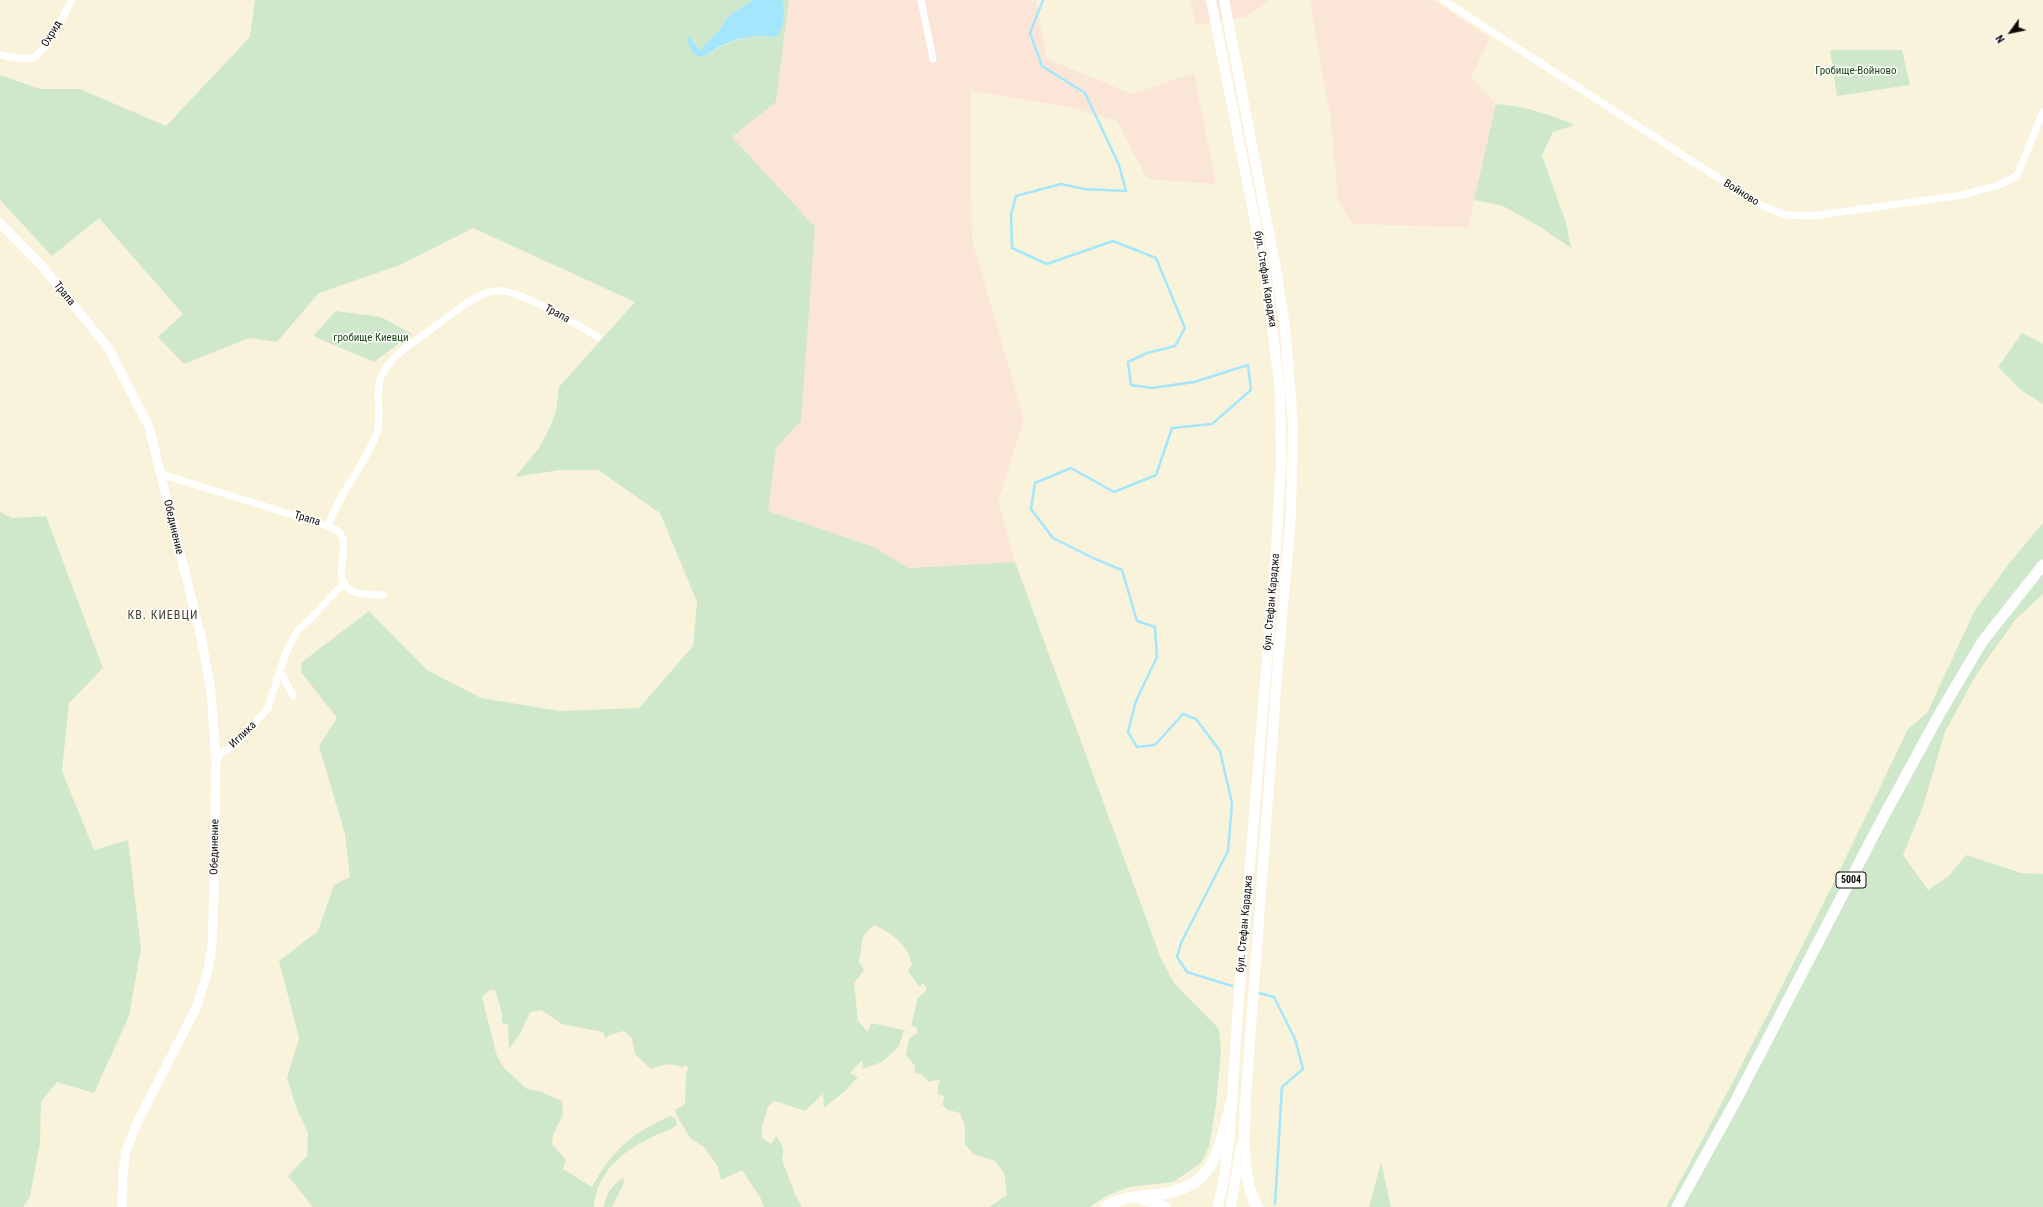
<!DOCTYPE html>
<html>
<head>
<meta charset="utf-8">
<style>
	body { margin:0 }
	#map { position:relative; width:2043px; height:1207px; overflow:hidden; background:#faf3dc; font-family:"Roboto Condensed",sans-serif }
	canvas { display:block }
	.north { position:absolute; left:1991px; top:12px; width:40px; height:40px; -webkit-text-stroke:3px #fff; paint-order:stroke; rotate:237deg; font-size:11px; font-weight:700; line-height:16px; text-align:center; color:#0e0c05 }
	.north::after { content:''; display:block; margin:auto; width:14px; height:18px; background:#0e0c05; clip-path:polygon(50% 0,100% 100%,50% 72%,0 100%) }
</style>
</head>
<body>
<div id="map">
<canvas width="2043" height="1207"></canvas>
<div class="north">N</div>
</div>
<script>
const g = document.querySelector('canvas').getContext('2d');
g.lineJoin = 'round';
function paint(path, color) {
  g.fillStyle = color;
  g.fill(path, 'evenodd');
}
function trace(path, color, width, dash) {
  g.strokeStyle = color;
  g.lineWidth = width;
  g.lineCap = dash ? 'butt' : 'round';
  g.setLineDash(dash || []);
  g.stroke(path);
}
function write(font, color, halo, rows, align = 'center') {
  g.font = font + ' "Roboto Condensed",sans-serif';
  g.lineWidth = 3;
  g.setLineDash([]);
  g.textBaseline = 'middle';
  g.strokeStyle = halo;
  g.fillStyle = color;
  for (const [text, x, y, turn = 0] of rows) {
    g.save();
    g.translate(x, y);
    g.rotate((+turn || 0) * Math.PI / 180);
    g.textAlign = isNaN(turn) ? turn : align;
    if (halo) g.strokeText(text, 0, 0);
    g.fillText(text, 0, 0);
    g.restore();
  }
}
paint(new Path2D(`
	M789,0H1036L1047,59L1132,94L1194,73L1216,184L1147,179L1117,121L1070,107L970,91L972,240L1024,420L998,501L1015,562L908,568L874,547L804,536L768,511L776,448L801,421L732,137L776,102Z
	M1190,0H1269L1246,17L1196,25Z
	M1310,0H1433L1490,38L1471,77L1496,104L1468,227L1353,224L1338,199L1331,122Z`), '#fae5d7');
paint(new Path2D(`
	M255,0H753L728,16L720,29L708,41L701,52L693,40H687L693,53L709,54C729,40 751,33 776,37C785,28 786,12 782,0H789L776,102L732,137L815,227L801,421L776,448L768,511L874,547L908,568L1015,562L1160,956L1174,983L1219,1029L1221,1051L1216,1106L1209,1147L1201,1163L1173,1182L1129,1187L1109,1195L1089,1207H989L1007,1195L1004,1173L995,1161L973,1154L965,1144V1127L960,1113L948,1110L942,1104L945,1096L939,1095L937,1092L940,1079L929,1082L921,1074L915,1073V1066L906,1055L909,1039L918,1032L916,1027L911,1026L918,998L925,992L926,987L922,983L920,988L908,971L912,964C906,943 893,934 874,925L863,936L859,962L864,970L854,983L858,1021L868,1032L871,1023L904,1030L899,1046L882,1062L863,1069L862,1060L850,1073L858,1077L845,1091L824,1108L823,1094L805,1111L775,1101L768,1106L762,1127V1138L771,1144L776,1136C782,1144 785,1150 782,1160L795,1194L802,1207H764L760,1197L742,1170L721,1180L718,1167L704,1147L691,1139L678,1118L675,1110L685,1104L686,1073L689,1068L685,1065L683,1068C673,1062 661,1065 651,1069L635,1054L632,1038L624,1031L612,1034L605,1038L603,1032L562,1024L541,1010L530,1012L520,1034L509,1049L508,1024L502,1023V1013L495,990L489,991L482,997L497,1056L504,1068L527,1089L539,1091L562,1101L563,1114L553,1135L552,1144L566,1160L563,1169L592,1187C612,1150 632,1133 670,1116L676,1119L677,1125C668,1132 661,1132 652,1137C621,1152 597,1172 594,1207H313L288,1176L307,1156L308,1133L296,1107L287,1078L299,1038L279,961L318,931L334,885L350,877L345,834L319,746L337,718L301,672L302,662L369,611L427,670L481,698L560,711L639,708L693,646L697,602L660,513L598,470H560L515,477L539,448L550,427L556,411L559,387L635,302L473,228L400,265L319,293L277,342L249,338L184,364L158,337L183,314L99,218L52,256L0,200V75L40,89H80L166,126L250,37Z
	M1830,50H1902L1910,85L1837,96Z
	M1496,104C1525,106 1548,114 1575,125L1553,132L1542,155L1566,223L1571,248L1537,225L1503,206L1474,200Z
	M336,311L381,317L412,334L374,362L313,336Z
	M2022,333L2043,344V404L2021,390L1998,367Z
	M0,512L12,518L46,516L103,668L69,703L62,771L94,850L128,840L141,948L129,1016L94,1093L57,1082L41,1102L40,1142L30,1197L23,1207H0Z
	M2043,523V594L2015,620L1976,675L1945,732L1923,806L1903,855L1928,890L1948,877L1966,855L2021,873L2043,874V1207H1666C1752,1050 1831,890 1908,729L1927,713L1975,610L2010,562Z
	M1381,1162L1391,1207H1369Z
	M623,1178L624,1183L612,1207H604C606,1194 612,1184 623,1178Z`), '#cfe8cb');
paint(new Path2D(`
	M753,0H782C786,12 785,28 776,37C757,34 738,37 721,46C715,49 709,54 702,57C693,56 690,49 687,40L689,36L701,51L708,41L720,29L728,16Z`), '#a4e6fb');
trace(new Path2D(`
	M1043,0L1030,33L1042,66L1085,93L1119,165L1126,191L1084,189L1061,184L1016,196L1011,215L1012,248L1047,264L1113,241L1156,258L1185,328L1175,346L1147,353L1128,362L1131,385L1152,388L1194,382L1248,365L1251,390L1212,424L1172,428L1156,475L1114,492L1071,468L1035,483L1031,509L1053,538L1095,559L1122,570L1137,621L1155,627L1157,657L1136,701L1128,732L1137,747L1155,745L1183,714L1196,719L1220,751L1232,803L1228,851L1181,943L1177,957L1187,972L1232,986
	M1259,993L1274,997L1295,1039L1303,1069L1282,1087L1275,1204`), '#a4e6fb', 2.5);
trace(new Path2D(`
	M921,0L933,59
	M1443,0L1760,205L1786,215L1812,216L1962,195L1999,185L2017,176L2043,112
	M0,55C10,57 22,60 31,58C46,55 64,13 72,0
	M161,474L328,526C331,527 336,529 339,532C354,547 323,588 362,594C369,595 376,595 383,595
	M328,526C339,494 362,468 375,438C384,417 373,394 382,375C391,355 413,343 430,330C447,318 474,294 494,291C517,287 577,325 598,337
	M280,671L293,696
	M216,760L223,752L235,745L268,708L285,655L297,631L314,615L338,589L345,584`), '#fff', 7);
trace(new Path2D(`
	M0,223L42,266L109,349L149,427L202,641L211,692L216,760L214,890L212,947L208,971L196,1008L136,1125L126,1151L123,1172L122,1207`), '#fff', 9);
trace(new Path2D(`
	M1211,0L1265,271L1280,390L1281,465L1275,564L1237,1020L1230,1132L1224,1179L1218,1207
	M1224,0L1276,269L1285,327L1293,424L1291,514L1278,663L1245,1108
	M1231,1207L1241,1146`), '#fff', 10);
trace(new Path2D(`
	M1245,1101C1245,1137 1240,1174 1257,1207
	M1141,1198L1165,1207
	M1106,1207C1122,1197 1140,1196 1159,1194C1218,1187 1218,1148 1232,1100
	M1677,1207L1734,1104L1880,823L1940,713L1982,642L2043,565`), '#fff', 11);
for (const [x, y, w] of [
	[1851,880,30]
]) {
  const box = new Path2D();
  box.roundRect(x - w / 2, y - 8, w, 16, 3);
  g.fillStyle = '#fff';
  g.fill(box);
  trace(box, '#0e0c05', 1);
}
write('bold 10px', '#0e0c05', null, [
	["5004",1851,880]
]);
write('11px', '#0e0c05', '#fff', [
	["Охрид",52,34,-59],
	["Войново",1741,193,32],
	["бул. Стефан Караджа",1265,279,81],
	["Трапа",64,294,51],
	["Трапа",557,314,28],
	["Трапа",307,519,17],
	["Обединение",173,527,77],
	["бул. Стефан Караджа",1272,602,-85],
	["Иглика",243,735,-44],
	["Обединение",215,847,-89],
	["бул. Стефан Караджа",1245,924,-85]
]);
write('11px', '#184a11', '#fff', [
	["Гробище-Войново",1856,71],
	["гробище Киевци",371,338]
]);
g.letterSpacing = '1px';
write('12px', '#46412e', '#fff', [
	["КВ. КИЕВЦИ",163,616]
]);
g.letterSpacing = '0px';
</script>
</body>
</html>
